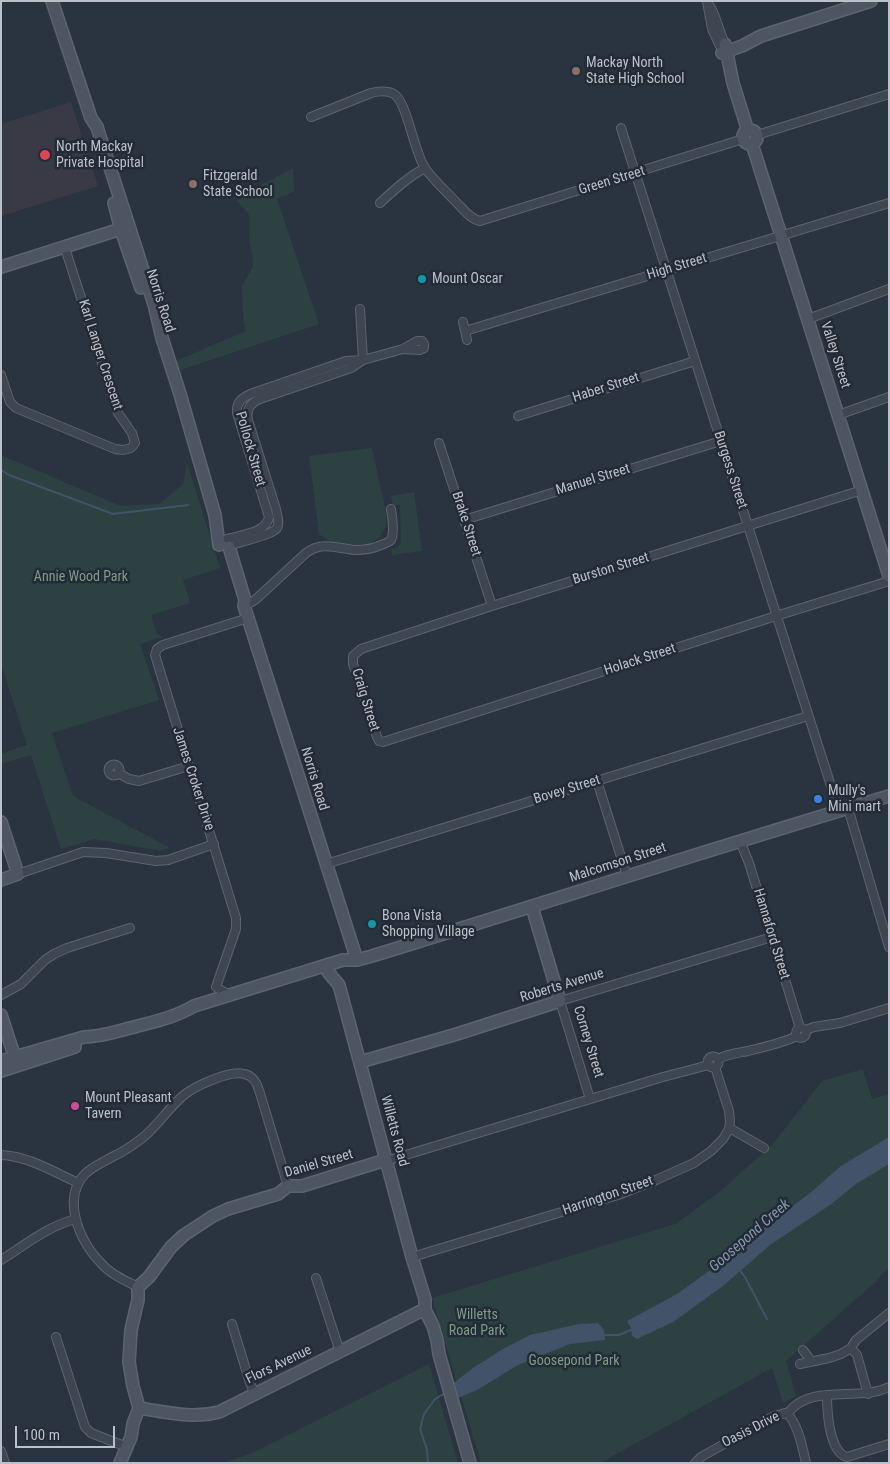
<!DOCTYPE html>
<html>
<head>
<meta charset="utf-8">
<style>
	body { margin:0 }
	#map { position:relative; width:890px; height:1464px; overflow:hidden; background:#2a3441; font-family:"Roboto Condensed",sans-serif }
	canvas { display:block }
	.frame { position:absolute; inset:0; border:2px solid #bbc1cb; pointer-events:none }
	.scale { position:absolute; left:15px; top:1426px; width:100px; height:22px; box-sizing:border-box; border:2px solid #bbc1cb; border-top:0; padding-left:6px; font-size:15px; line-height:18px; white-space:nowrap; color:#bbc1cb; -webkit-text-stroke:4px #232b36; paint-order:stroke }
</style>
</head>
<body>
<div id="map">
<canvas width="890" height="1464"></canvas>
<div class="frame"></div>
<div class="scale">100 m</div>
</div>
<script>
const g = document.querySelector('canvas').getContext('2d');
g.lineJoin = 'round';
function paint(path, color) {
  g.fillStyle = color;
  g.fill(path, 'evenodd');
}
function trace(path, color, width, dash) {
  g.strokeStyle = color;
  g.lineWidth = width;
  g.lineCap = dash ? 'butt' : 'round';
  g.setLineDash(dash || []);
  g.stroke(path);
}
function write(font, color, halo, rows, align = 'center') {
  g.font = font + ' "Roboto Condensed",sans-serif';
  g.lineWidth = 5;
  g.setLineDash([]);
  g.textBaseline = 'middle';
  g.strokeStyle = halo;
  g.fillStyle = color;
  for (const [text, x, y, turn = 0] of rows) {
    g.save();
    g.translate(x, y);
    g.rotate((+turn || 0) * Math.PI / 180);
    g.textAlign = isNaN(turn) ? turn : align;
    if (halo) g.strokeText(text, 0, 0);
    g.fillText(text, 0, 0);
    g.restore();
  }
}
paint(new Path2D(`
	M71,102L98,186L1,216V124Z`), '#3a3946');
paint(new Path2D(`
	M293,168L294,191L277,199L319,324L180,370L176,361L246,331L243,318L242,286L253,267L252,255L249,237L250,228L249,214L237,201L255,188Z
	M372,448L386,513V526L380,537L369,544L357,546L331,542L319,534L309,456Z
	M1,455L118,505L122,506L159,504L183,484L187,463L220,568L183,580L190,603L151,615L157,634L162,637L140,644L159,700L52,733L73,796L170,848L160,851L94,839L61,849L31,755L1,764V754L27,745L1,664Z
	M414,492L422,551L392,555L391,549L397,548L401,543L400,505H393L391,496Z
	M863,1069L872,1099L889,1094V1267L873,1284L786,1361L796,1396L783,1403L772,1368L600,1463H481L432,1298L675,1224L717,1194L773,1144L822,1081Z
	M429,1364L458,1463H225L254,1452Z`), '#2d4143');
paint(new Path2D(`
	M889,1137V1164L856,1184L830,1205L770,1245L723,1286L673,1322L637,1339L632,1336L631,1328L627,1321L677,1294L723,1261L770,1223L810,1193L841,1166Z
	M598,1323L604,1330L605,1340L570,1344L518,1365L477,1390L456,1399L451,1385L473,1368L503,1349L530,1335L579,1324Z`), '#425268');
trace(new Path2D(`
	M1,470L9,475L113,514L188,505
	M739,1269L745,1277L767,1319
	M604,1335H619L633,1329
	M428,1463L427,1450L420,1429L424,1414L435,1399L445,1393`), '#425268', 2);
const street = new Path2D(`
	M707,1L712,29L720,46
	M710,6C717,18 719,31 725,44
	M311,117L371,93C379,91 387,90 394,94C407,102 414,152 425,168C434,181 446,191 456,202C463,209 470,219 480,221L743,139
	M621,128L839,811
	M757,135L889,94
	M380,203C394,190 408,177 425,168
	M360,309L363,360
	M808,319L889,289
	M463,322L467,340
	M465,331L889,203
	M1,375L10,402L16,408L115,449L123,450L131,448L135,443L132,433L118,413L65,248
	M838,415L889,397
	M518,416L695,361
	M439,443L492,606
	M862,490L492,606L361,649L353,656V664L377,737L379,741L383,742L776,616L889,581
	M464,520L721,441
	M227,539C241,535 266,533 269,517L237,413C236,401 243,397 253,393L346,361L363,360L403,349L417,341H422L424,344V348L420,350L403,349
	M229,546C239,542 273,535 277,528C280,523 277,515 276,509L248,420C246,409 250,403 260,399L351,368L363,360
	M244,606L255,600L306,553C321,541 337,548 354,550C363,550 373,549 381,545C384,544 389,542 391,540C395,533 392,516 391,509
	M108.5 770a5.5 5.5 0 1 1 11 0a5.5 5.5 0 1 1-11 0Z
	M118,773L129,779L139,781L189,766
	M597,781L627,876
	M848,808L889,947
	M740,841L749,863L800,1028
	M326,864L808,716
	M18,874L83,852L106,853L156,861L168,860L214,844
	M1,995L21,984L45,960L54,954L67,948L130,928
	M229,995L216,987L236,929V918L155,655L157,649L163,645L248,618
	M796 1033a5 5 0 1 1 10 0a5 5 0 1 1-10 0Z
	M806,1030L814,1027L840,1023L889,1008
	M707.5 1062a5.5 5.5 0 1 1 11 0a5.5 5.5 0 1 1-11 0Z
	M718,1059C727,1054 738,1053 748,1051C764,1047 783,1043 797,1036
	M590,1099L560,1001L772,937
	M729,1129L733,1130L764,1148
	M1,1155C28,1156 54,1172 78,1183
	M386,1161L663,1077L705,1066L709,1064
	M412,1257L618,1195L656,1180L694,1163L711,1151L723,1139L729,1129L730,1122L729,1111L715,1067
	M1,1260C25,1245 48,1226 76,1219
	M316,1278L340,1352
	M138,1287C124,1280 110,1274 100,1262C79,1241 61,1197 86,1173C95,1165 105,1161 116,1155C125,1151 133,1145 141,1139C158,1126 168,1108 184,1095C195,1086 230,1070 244,1074C252,1075 257,1083 259,1090L288,1186
	M232,1324L250,1383L255,1394
	M56,1337L85,1427L91,1433L127,1447
	M851,1348L857,1355L868,1394
	M803,1350L811,1361
	M800,1364L829,1358L841,1354L851,1348L856,1340L889,1313
	M827,1395C827,1411 829,1452 847,1457L889,1444
	M788,1413C810,1383 858,1402 889,1387
	M1,1451L5,1463
	M695,1463L701,1457L772,1417L785,1413C797,1418 803,1450 806,1463`);
const secondary = new Path2D(`
	M52,1L91,118L97,127L154,304L162,338L180,394L215,515L219,545
	M725,44L733,83L748,131
	M722,53L742,46L761,36L871,1
	M743 137a7 7 0 1 1 14 0a7 7 0 1 1-14 0Z
	M752,144L889,576
	M114,203L121,230L141,288
	M1,267L127,227
	M229,547L245,600L244,606L248,618L357,960
	M1,822L18,874L1,880
	M328,972L339,985L412,1257L425,1299V1310L433,1326L437,1340L439,1354L470,1463
	M1,1015L17,1064
	M1,1061L84,1037C100,1037 115,1032 130,1028C152,1022 174,1018 194,1006L343,960H357L372,956C545,903 716,847 889,796
	M360,1062L457,1034L560,1001L532,907
	M1,1071L75,1047
	M139,1408C166,1412 192,1419 219,1412L419,1312L425,1310
	M120,1463L131,1437L133,1424L139,1408L133,1386L129,1362L131,1330L138,1300V1287L149,1277L171,1247L184,1235L213,1216L228,1209L278,1194L288,1186H302L379,1162L386,1161`);
trace(street, '#5c646e', 10);
trace(secondary, '#5c646e', 14);
trace(street, '#3e4651', 8);
trace(secondary, '#4d5563', 11);
for (const [x, y, r, color] of [
	[576,71,5,"#8d6e63"],
	[45,155,6,"#e0444e"],
	[193,184,5,"#8d6e63"],
	[422,279,5,"#0f9aa8"],
	[818,799,5,"#3f7fe0"],
	[372,924,5,"#0f9aa8"],
	[75,1106,5,"#d1479c"]
]) {
  const dot = new Path2D();
  dot.arc(x, y, r, 0, 2 * Math.PI);
  g.fillStyle = color;
  g.fill(dot);
  trace(dot, '#232b36', 2);
}
write('14px', '#bbc1cb', '#232b36', [
	["Mackay North",586,63],
	["State High School",586,79],
	["North Mackay",56,147],
	["Private Hospital",56,163],
	["Fitzgerald",203,176],
	["State School",203,192],
	["Mount Oscar",432,279],
	["Mully's",828,791],
	["Mini mart",828,807],
	["Bona Vista",382,916],
	["Shopping Village",382,932],
	["Mount Pleasant",85,1098],
	["Tavern",85,1114]
], 'left');
write('14px', '#bbc1cb', '#232b36', [
	["Green Street",612,181,-17],
	["High Street",677,267,-17],
	["Norris Road",160,301,72],
	["Karl Langer Crescent",100,355,72],
	["Valley Street",835,355,72],
	["Haber Street",606,388,-18],
	["Pollock Street",250,449,74],
	["Burgess Street",730,470,72],
	["Manuel Street",593,480,-17],
	["Brake Street",466,524,72],
	["Burston Street",611,569,-17],
	["Holack Street",640,660,-18],
	["Craig Street",365,700,73],
	["James Croker Drive",193,779,72],
	["Norris Road",314,779,73],
	["Bovey Street",567,790,-17],
	["Malcomson Street",618,863,-18],
	["Hannaford Street",771,934,73],
	["Roberts Avenue",562,986,-17],
	["Corney Street",588,1042,73],
	["Willetts Road",394,1131,75],
	["Daniel Street",319,1164,-16],
	["Harrington Street",608,1196,-19],
	["Flors Avenue",279,1365,-26],
	["Oasis Drive",751,1430,-27]
]);
write('14px', '#7c9e84', '#232b36', [
	["Annie Wood Park",81,577],
	["Willetts",477,1315],
	["Road Park",477,1331],
	["Goosepond Park",574,1361]
]);
write('italic 15px', '#8698af', '#232b36', [
	["Goosepond Creek",750,1236,-41]
]);
</script>
</body>
</html>
